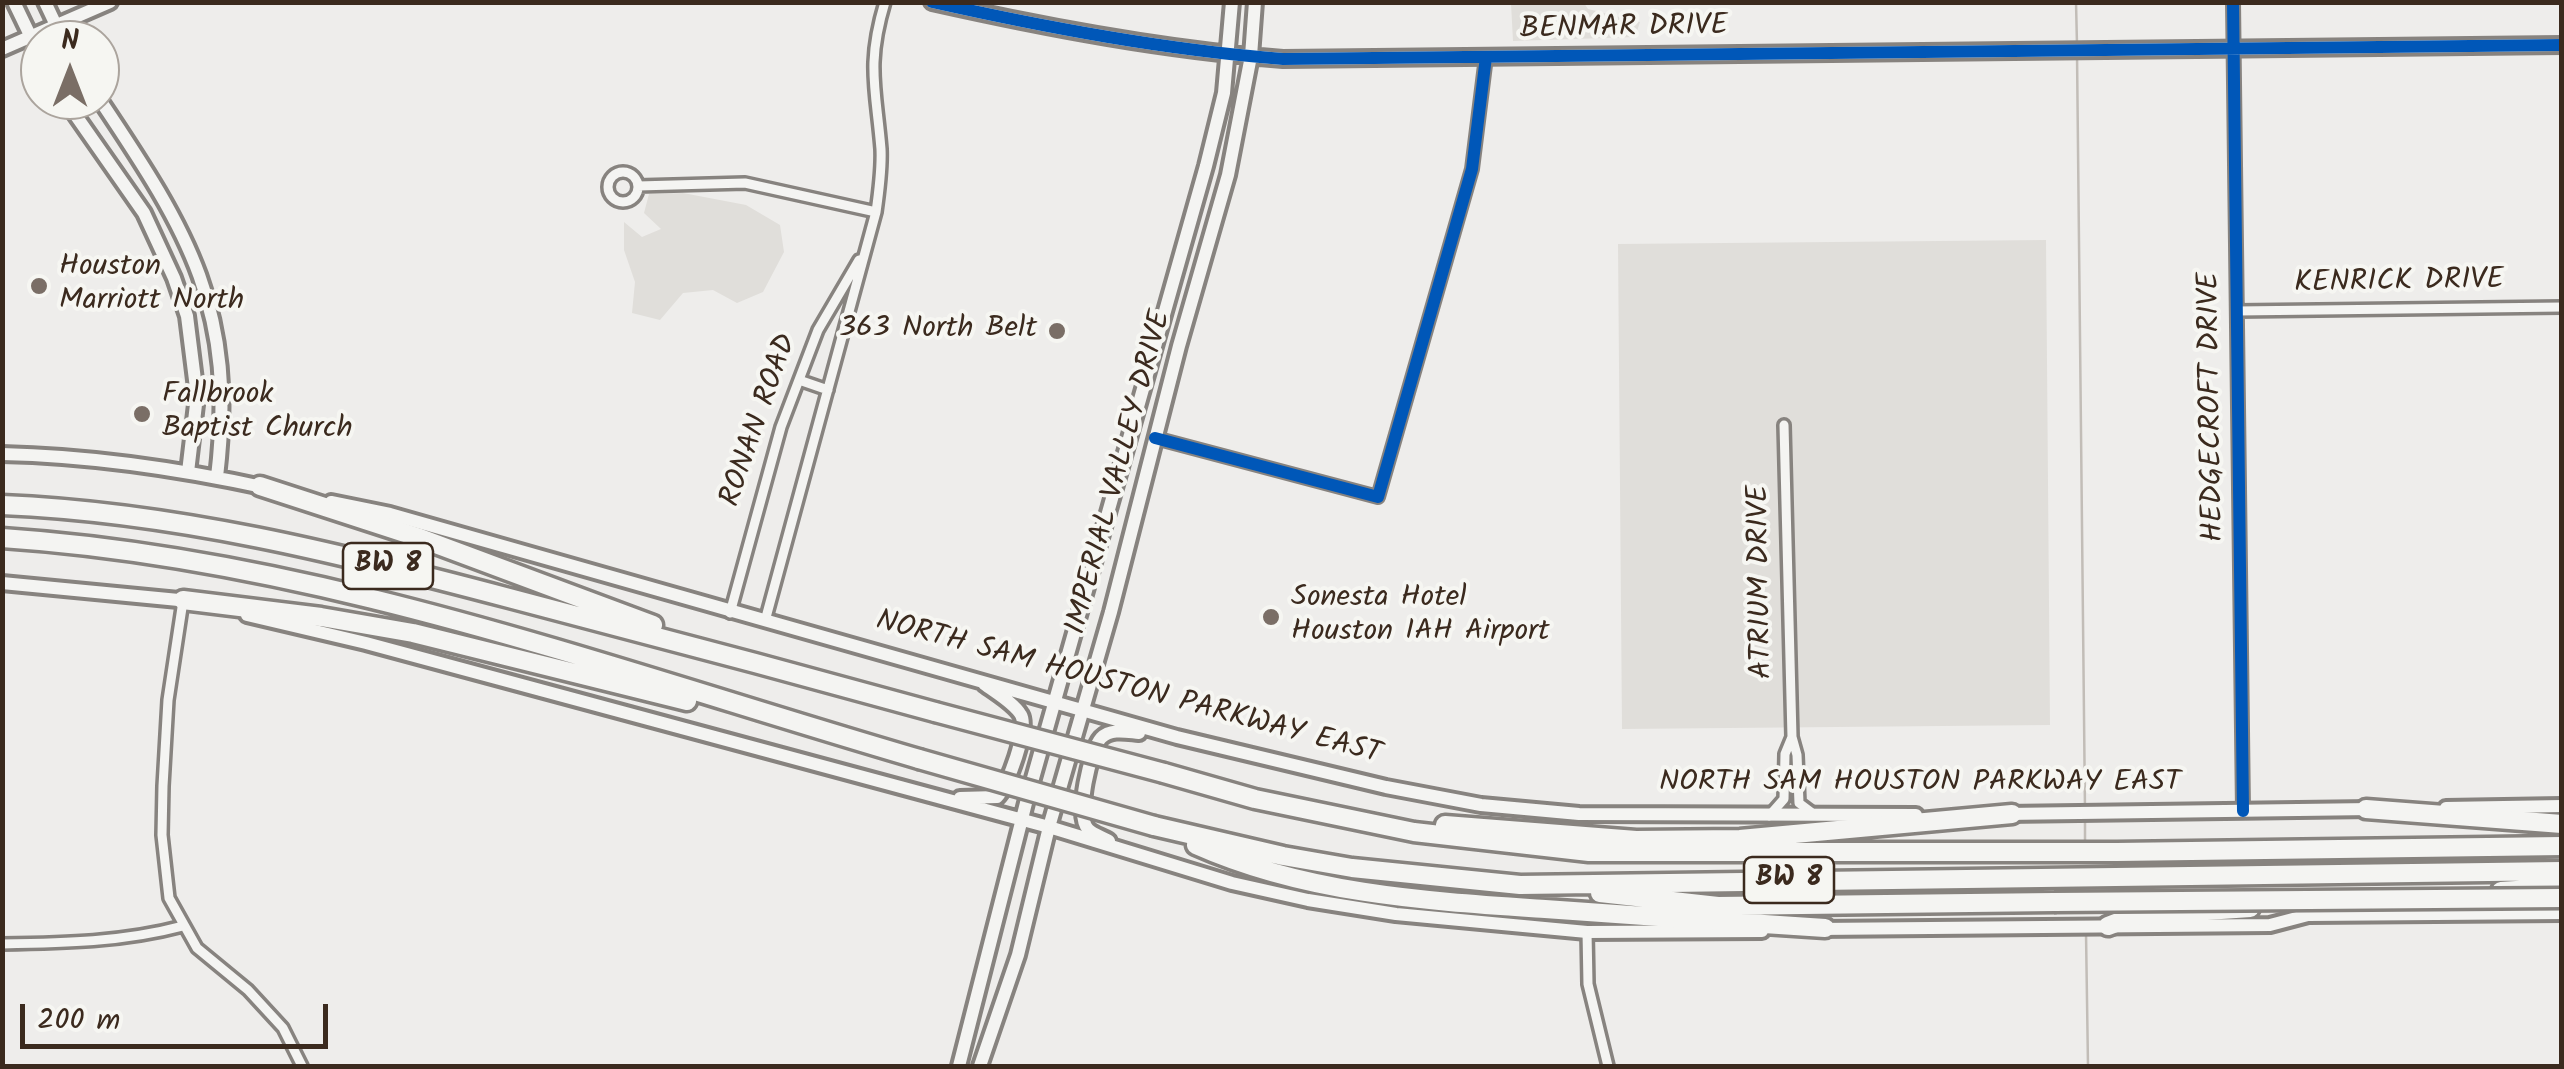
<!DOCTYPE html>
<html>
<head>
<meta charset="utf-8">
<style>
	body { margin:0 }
	#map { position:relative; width:2564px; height:1069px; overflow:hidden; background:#eeedeb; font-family:Kalam,sans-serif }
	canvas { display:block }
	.frame { position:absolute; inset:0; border:5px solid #3b2a1e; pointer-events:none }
	.north { position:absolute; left:20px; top:20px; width:100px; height:100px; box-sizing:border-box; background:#f6f6f2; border:2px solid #aba49d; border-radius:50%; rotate:0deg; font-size:28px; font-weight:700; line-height:40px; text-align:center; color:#3b2a1e }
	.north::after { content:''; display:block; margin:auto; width:35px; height:45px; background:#7a6e66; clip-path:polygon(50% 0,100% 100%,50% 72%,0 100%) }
	.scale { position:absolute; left:20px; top:1004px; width:308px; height:45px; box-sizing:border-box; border:5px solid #3b2a1e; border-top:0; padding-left:12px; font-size:30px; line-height:35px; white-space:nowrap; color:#3b2a1e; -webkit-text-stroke:8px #f6f6f2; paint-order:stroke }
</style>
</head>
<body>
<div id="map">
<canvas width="2564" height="1069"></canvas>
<div class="frame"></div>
<div class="north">N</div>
<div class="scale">200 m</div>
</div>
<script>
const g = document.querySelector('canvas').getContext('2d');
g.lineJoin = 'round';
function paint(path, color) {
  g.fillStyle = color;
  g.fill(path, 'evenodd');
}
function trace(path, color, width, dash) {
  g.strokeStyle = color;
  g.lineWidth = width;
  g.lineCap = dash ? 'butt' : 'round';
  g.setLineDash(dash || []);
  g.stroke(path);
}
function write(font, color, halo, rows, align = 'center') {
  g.font = font + ' Kalam,sans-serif';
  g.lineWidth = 8;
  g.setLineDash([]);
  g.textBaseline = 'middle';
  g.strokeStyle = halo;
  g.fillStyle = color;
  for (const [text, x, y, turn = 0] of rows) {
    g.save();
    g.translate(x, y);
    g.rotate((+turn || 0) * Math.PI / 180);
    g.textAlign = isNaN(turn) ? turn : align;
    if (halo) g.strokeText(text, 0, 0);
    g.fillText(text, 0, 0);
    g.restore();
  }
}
paint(new Path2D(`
	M1511,3H1584L1588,9L1640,22L1635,37L1513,41Z
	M683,193L746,205L780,225L784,252L763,292L737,303L713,290L683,293L660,320L632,313L635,282L624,250V222L642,237L661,229L644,213L649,194Z
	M2046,240L2050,725L1622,729L1618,244Z`), '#e0deda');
trace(new Path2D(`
	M2076,2L2077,45
	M2077,53L2085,810
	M2085,818V845
	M2086,933L2088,1066`), '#c2bdb7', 2.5);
const street = new Path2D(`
	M2233,2L2243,811
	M608 187a15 15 0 1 1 30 0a15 15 0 1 1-30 0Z
	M638,186L745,183L876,212
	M2237,311L2562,307
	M799,380L828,390
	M1784,425L1792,737L1797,755L1799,803L1811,812
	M1155,438L1378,497L1472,169L1486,57
	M183,601L168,700L163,786L162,835L169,898L197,948L248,990L283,1028L302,1066
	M730,613L781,427L818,330L859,260
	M765,621L876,212C879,191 882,170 881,149C876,88 866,65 885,2
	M1769,816L1784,799L1785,754L1792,737
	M1587,932L1588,984L1608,1066
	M2,944C64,943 123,942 183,926`);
const secondary = new Path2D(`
	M14,2L40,56
	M45,2L63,40
	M932,2C1048,28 1165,50 1283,59L2562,45
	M2,49L110,2
	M65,100L144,213L174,278L187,316L197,396L188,472
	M100,100C189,233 237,310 217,477
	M2,454C92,456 180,469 267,488
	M331,502L390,514L1177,737L1386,787L1481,805L1579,814L1916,815
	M2,583L189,601
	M247,615L366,643L1049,827L1232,883L1308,900L1396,914L1587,932L1762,931
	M960,798L997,797C1008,787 1029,728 1021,715C1014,703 996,693 984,684
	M2446,808L2562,806
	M2006,814L2371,809
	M1109,841C1103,837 1092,834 1088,829C1075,816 1090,750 1101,738C1111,728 1127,732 1139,733
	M1817,929L2270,925L2308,915L2562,913
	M959,1066L1026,803L1206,166L1224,93L1232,2
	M980,1066L1018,955L1049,827L1111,612L1179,346L1228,175L1251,56L1255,2`);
const highway = new Path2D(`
	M260,486L417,537L653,625
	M2,505C175,512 343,554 509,598C652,635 793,673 935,712
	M2,538C319,559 617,671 919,759
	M183,600L321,617L413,633L687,701
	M1164,773L1255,799L1414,832L1589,852H2117L2562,846
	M2366,809L2562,824
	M1445,825L1636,840L1740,839L2012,814
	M1154,826L1283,856L1352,868L1520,885L2562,871
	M1196,845C1306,894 1426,901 1545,909C1638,916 1732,922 1825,928
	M2501,891L2562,887
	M1600,893L1718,906L2054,902
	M2108,926L2134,916L2250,908`);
trace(street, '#87837f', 16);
trace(secondary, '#87837f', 20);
trace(highway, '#87837f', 25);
trace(street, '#f4f4f2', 9);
trace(secondary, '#f4f4f2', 12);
trace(highway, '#f4f4f2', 18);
const highwayBridge = new Path2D(`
	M935,712L1164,773
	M919,759L1154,826
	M2054,902L2562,898`);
trace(highwayBridge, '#87837f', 25, []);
trace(highwayBridge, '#f4f4f2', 18);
trace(new Path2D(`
	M932,2C1048,28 1165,50 1283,59L2562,45
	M2233,2L2243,811
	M1155,438L1378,497L1472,169L1486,57`), '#0057b8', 12);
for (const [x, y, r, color] of [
	[39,286,10,"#7a6e66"],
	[1057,331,10,"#7a6e66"],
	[142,414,10,"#7a6e66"],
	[1271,617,10,"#7a6e66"]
]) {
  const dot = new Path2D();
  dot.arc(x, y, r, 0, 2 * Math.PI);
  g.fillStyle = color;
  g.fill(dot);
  trace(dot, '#f6f6f2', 4);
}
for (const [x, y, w] of [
	[388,566,90],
	[1789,880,90]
]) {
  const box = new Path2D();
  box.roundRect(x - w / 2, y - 23, w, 46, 8);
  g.fillStyle = '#f6f6f2';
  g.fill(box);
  trace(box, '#3b2a1e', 2.5);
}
write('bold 28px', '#3b2a1e', null, [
	["BW 8",388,566],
	["BW 8",1789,880]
]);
write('30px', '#3b2a1e', '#f6f6f2', [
	["BENMAR DRIVE",1624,30,-1],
	["KENRICK DRIVE",2399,284,-1],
	["HEDGECROFT DRIVE",2214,407,-91],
	["RONAN ROAD",761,421,-71],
	["IMPERIAL VALLEY DRIVE",1121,473,-75],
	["ATRIUM DRIVE",1763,582,-91],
	["NORTH SAM HOUSTON PARKWAY EAST",1128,690,15],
	["NORTH SAM HOUSTON PARKWAY EAST",1920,785]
]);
write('30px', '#3b2a1e', '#f6f6f2', [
	["Houston",59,269],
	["Marriott North",59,303],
	["363 North Belt",1037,331,"right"],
	["Fallbrook",162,397],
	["Baptist Church",162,431],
	["Sonesta Hotel",1291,600],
	["Houston IAH Airport",1291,634]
], 'left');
</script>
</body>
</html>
